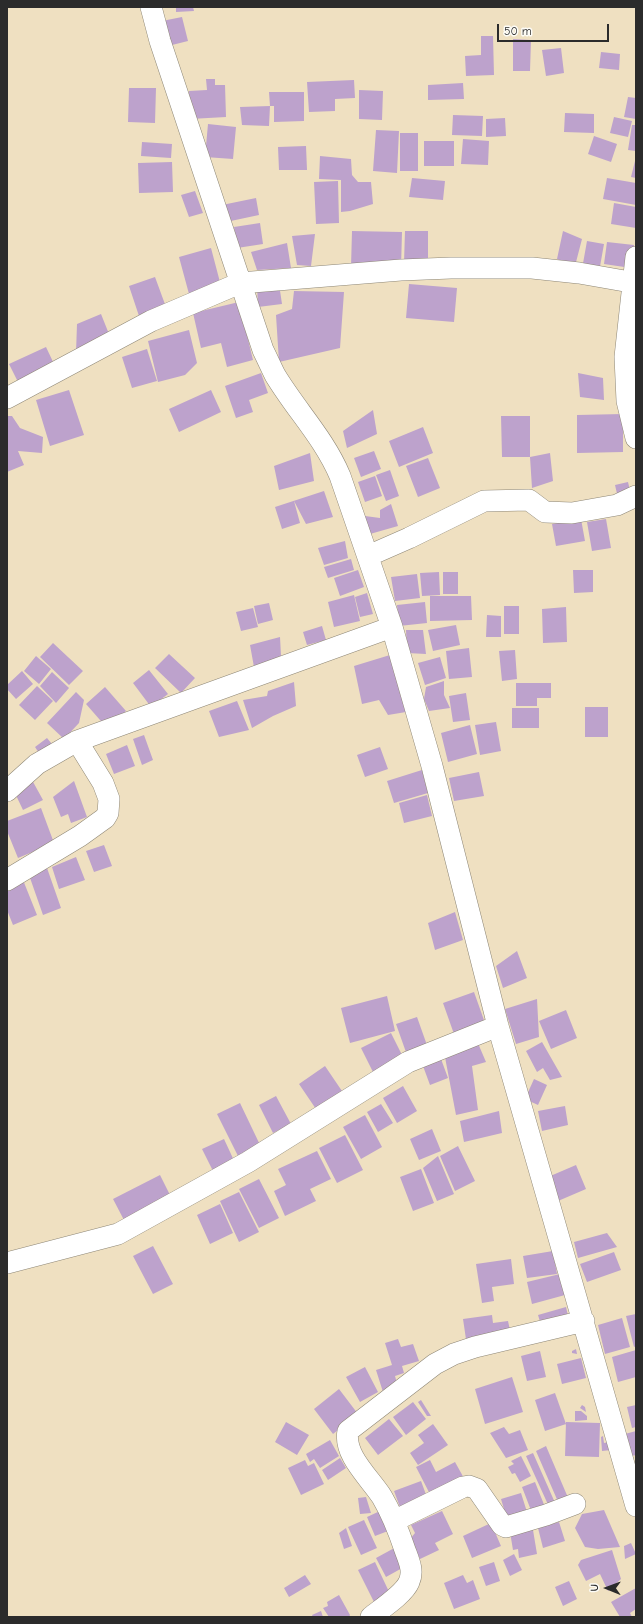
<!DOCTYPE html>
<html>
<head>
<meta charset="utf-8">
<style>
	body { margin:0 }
	#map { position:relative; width:643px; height:1624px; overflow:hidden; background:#efe0c1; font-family:"Comic Neue",sans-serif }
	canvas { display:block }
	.frame { position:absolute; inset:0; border:8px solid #2b2b2b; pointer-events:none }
	.north { position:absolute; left:587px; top:1568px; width:40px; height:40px; -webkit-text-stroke:3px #fdfcf7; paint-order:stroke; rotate:271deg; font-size:11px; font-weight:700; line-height:16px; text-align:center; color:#2b2b2b }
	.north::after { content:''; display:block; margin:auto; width:14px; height:18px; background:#2b2b2b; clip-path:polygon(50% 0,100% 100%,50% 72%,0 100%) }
	.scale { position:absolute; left:497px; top:24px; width:112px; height:18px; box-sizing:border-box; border:2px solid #2b2b2b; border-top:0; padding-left:5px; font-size:12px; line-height:14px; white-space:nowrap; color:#2b2b2b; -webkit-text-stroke:3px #fdfcf7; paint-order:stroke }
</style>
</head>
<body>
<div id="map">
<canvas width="643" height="1624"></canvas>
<div class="frame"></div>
<div class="north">U</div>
<div class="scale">50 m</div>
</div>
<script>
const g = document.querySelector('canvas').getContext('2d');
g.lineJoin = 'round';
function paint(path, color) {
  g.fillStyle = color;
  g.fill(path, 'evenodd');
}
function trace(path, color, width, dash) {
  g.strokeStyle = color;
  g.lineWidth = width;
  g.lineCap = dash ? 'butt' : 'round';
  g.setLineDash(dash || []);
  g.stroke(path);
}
paint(new Path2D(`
	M176,7H193L194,11L176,12Z
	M182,17L188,41L168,46L162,21Z
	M481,36H493L494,75L466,76L465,56L481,55Z
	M513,39L531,40L530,71H513Z
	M561,48L564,73L546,76L542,50Z
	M601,52L620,54L619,70L599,68Z
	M206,79H215V85H225L226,117L190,119L189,91L207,90Z
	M354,80L355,98L335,99V111L309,112L307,82Z
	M463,83L464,99L428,100V85Z
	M129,88H156L155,123L128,122Z
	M359,90L383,91L382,120L359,119Z
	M269,92H304V121L274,122V106H270Z
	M628,97L636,98V119L624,117Z
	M270,106L269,126L242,125L240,107Z
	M565,113L594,114V133L564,132Z
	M453,115L483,116L482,136L452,135Z
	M614,117L632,121L628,137L610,133Z
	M505,118L506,136L486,137V119Z
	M208,124L236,127L233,159L205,157Z
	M632,125H636V151L628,150Z
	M376,130L399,131L397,173L373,171Z
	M400,133H418V171H400Z
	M594,136L617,144L611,162L588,154Z
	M463,139L489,141L488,165L461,164Z
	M424,141H454V166H424Z
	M142,142L172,144L171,158L141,156Z
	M306,146L307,170H279L278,147Z
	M320,156L351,159L352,175L358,182H371L373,204L350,211L341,212V180L319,179Z
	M635,161H636V178L631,177Z
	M172,162L173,192L139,193L138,163Z
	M412,178L445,181L443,200L409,197Z
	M607,178L636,183V205L603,199Z
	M338,181L339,223L316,224L314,182Z
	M195,191L203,213L189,217L181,195Z
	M256,198L259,215L226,222L222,205Z
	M614,203L636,207V228L611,224Z
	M260,223L263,244L237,248L234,227Z
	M352,231L402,232L401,268L351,267Z
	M405,231H428V264L404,263Z
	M563,231L582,239L575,266L557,259Z
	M315,234L311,266L297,265L292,236Z
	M587,241L604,244L599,272L582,269Z
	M607,242L634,245L631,268L604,264Z
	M287,243L291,268L257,270L251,252Z
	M211,248L221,286L189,294L179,257Z
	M155,277L166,307L139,316L129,286Z
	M279,284L282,304L258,307L257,285Z
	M409,284L457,288L454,322L406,318Z
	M294,291L344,292L340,348L279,362L276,315L292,309Z
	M239,302L253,360L227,367L221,343L201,348L193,313Z
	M101,314L111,339L76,353L77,324Z
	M189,330L197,363L185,375L158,382L148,341Z
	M46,347L55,366L18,382L9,364Z
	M147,349L157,381L132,388L122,357Z
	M261,373L268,393L249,400L253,412L236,418L225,386Z
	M578,373L603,378L604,400L580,397Z
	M69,390L84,435L50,446L36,400Z
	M211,390L221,412L179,432L169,409Z
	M373,410L377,434L347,448L343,431Z
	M623,414V452L577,453V415Z
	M7,416H12L20,428L43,437L42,453L18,451L24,465L7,472Z
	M501,416H530V457H502Z
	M423,427L433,453L399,467L389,441Z
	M374,451L381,469L361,477L354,458Z
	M310,453L314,481L279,490L274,466Z
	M550,453L553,481L532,488L530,457Z
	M428,458L440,488L418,497L406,466Z
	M390,470L399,496L386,501L376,475Z
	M375,476L382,496L365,502L358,482Z
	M628,482L631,495L618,498L615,485Z
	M324,491L333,517L306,524L294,501L300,523L282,529L275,507Z
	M391,504L398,526L370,534L365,516L380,518V510Z
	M581,519L585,541L556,546L552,524Z
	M606,519L611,548L592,551L587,522Z
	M345,541L348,558L324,565L318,548Z
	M351,559L354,570L328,578L324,567Z
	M358,570L364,587L340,596L334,578Z
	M573,570H593V592L574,593Z
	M439,572L440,595L422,596L420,573Z
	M443,572H458V594H443Z
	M417,574L420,598L395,601L391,577Z
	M367,593L373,614L360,617L355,597Z
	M354,595L360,621L334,627L328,602Z
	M430,596H471L472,620L430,621Z
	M425,602L427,623L399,626L397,605Z
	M269,603L273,620L258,624L254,606Z
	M504,606H519V634H504Z
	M566,607L567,642L543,643L542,609Z
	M253,608L258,627L241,631L236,612Z
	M487,615L501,616V637H486Z
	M456,625L460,645L433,651L428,630Z
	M322,626L326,640L307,645L303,632Z
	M406,630H423L426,654L407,653Z
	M280,637L281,656L254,667L250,645Z
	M53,643L83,671L69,685L40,657Z
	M469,648L472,677L449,679L446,651Z
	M515,650L517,679L502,681L499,651Z
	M169,654L195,678L181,693L155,668Z
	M390,655L406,712L388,715L379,700L362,704L354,666Z
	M36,656L51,669L39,684L24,671Z
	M440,657L446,678L425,685L418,663Z
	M149,670L168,694L151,707L133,683Z
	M22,671L33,684L16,699L7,689V685Z
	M52,672L69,688L56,703L40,686Z
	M444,681V695L450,708L429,711L424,699L426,687Z
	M294,682L296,706L273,716L252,728L243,700L267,696L268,691Z
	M516,683H551V698H537V706H516Z
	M37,686L53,701L35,720L19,705Z
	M105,687L126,711L107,728L86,704Z
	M76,692L84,700L79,723L64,739L47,723Z
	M466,693L470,720L453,722L449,696Z
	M237,701L249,730L219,737L209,711Z
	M585,707H608V737H585Z
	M512,708H539V728H512Z
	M496,722L501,751L480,755L475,725Z
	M470,725L477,754L448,762L441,733Z
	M144,735L153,760L142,765L133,739Z
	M47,738L56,749L43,759L35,747Z
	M127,745L135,766L114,774L106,754Z
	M380,747L388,769L365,777L357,755Z
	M422,770L428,793L394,803L387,781Z
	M479,772L484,796L454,801L449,778Z
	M32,780L43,800L23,810L13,789Z
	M74,781L87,817L71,823L68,814L61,817L53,797Z
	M427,795L432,816L404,823L399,803Z
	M41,808L54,843L18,858L7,831V821Z
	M104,845L112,866L94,872L86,851Z
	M76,857L85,880L59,889L52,867Z
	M47,868L61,908L43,915L29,875Z
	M23,880L37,915L13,925L7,910V886Z
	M455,912L463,940L435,950L428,923Z
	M517,951L527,978L503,988L496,966Z
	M474,992L485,1023L454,1034L443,1003Z
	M387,996L395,1031L350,1043L341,1008Z
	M537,999L539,1037L516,1044L505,1009Z
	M566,1010L577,1038L551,1049L539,1021Z
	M417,1017L428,1048L407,1055L396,1024Z
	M391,1033L403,1057L373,1072L361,1048Z
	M477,1041L486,1062L472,1066L478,1110L456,1115L444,1052Z
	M542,1042L562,1077L550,1080L543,1068L537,1072L526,1051Z
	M441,1059L448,1078L430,1085L423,1066Z
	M325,1066L344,1094L318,1112L299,1084Z
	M534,1079L547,1085L538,1105L525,1099Z
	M403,1086L417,1111L397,1123L383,1098Z
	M276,1096L291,1124L273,1133L259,1105Z
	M240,1103L261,1147L239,1158L217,1114Z
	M381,1104L393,1123L378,1132L367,1112Z
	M565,1106L568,1125L542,1131L538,1111Z
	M499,1111L502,1133L464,1142L460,1121Z
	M365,1115L382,1147L361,1159L343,1127Z
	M432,1129L441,1151L419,1160L410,1139Z
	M345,1135L363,1170L337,1183L319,1148Z
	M224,1139L237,1167L216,1177L202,1149Z
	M458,1146L475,1181L455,1191L440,1156Z
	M317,1151L331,1179L310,1189L316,1201L285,1216L274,1191L286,1185L278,1169Z
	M438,1156L454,1194L437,1201L423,1168Z
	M576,1165L586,1189L558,1201L548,1177Z
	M421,1169L434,1203L413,1211L400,1177Z
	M160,1175L172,1199L125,1222L113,1199Z
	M259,1179L279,1218L259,1228L239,1189Z
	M239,1192L259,1232L239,1242L220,1201Z
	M220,1204L233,1233L210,1244L197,1215Z
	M607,1233L617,1247L578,1258L574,1242Z
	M153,1246L173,1284L153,1294L133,1256Z
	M553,1251L557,1274L527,1278L523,1256Z
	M614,1252L621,1270L587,1282L580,1264Z
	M511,1259L514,1284L492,1287L494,1301L482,1303L476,1264Z
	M560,1274L565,1295L532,1304L527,1282Z
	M566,1307L569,1320L542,1328L538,1315Z
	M636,1314V1346L634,1347L626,1316Z
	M492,1315L493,1323L508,1321L511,1335L467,1346L463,1319Z
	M622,1318L630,1347L605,1354L598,1325Z
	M398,1339L401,1347L413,1344L419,1361L402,1366L404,1373L395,1376L398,1387L383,1392L376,1370L392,1365L385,1343Z
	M576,1349L577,1354L572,1353V1351Z
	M636,1350V1377L618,1382L612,1357Z
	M540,1351L546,1377L527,1381L521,1356Z
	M581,1358L586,1378L562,1384L557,1364Z
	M365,1367L378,1392L360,1402L346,1377Z
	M512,1377L523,1412L485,1424L475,1389Z
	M339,1389L358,1414L333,1434L314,1409Z
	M555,1393L566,1424L545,1431L535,1400Z
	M421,1400L431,1416H427L418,1402Z
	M413,1402L426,1419L406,1435L393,1417Z
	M582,1405L585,1407L586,1412L580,1408Z
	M636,1405V1427L632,1428L627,1407Z
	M575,1411H581L587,1416V1420L575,1421Z
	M389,1419L403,1436L378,1455L365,1438Z
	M286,1422L309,1435L297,1455L275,1442Z
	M566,1422L600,1423L599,1457L565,1456Z
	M433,1424L448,1445L418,1465L410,1453L424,1443L418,1435Z
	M504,1427L509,1434L520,1430L528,1450L506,1458L490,1433Z
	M636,1431V1455L632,1456L625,1434Z
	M603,1436L604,1443L609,1442L611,1450L602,1451L601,1437Z
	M330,1440L339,1456L320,1468L314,1459L310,1462L306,1454Z
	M546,1446L569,1500L559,1504L536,1451Z
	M533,1453L556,1505L550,1509L526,1456Z
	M521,1456L531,1476L520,1482L515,1473L512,1474L508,1467L514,1464L511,1461Z
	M340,1458L346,1468L328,1480L322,1470Z
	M305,1460L308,1466L314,1463L324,1484L301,1495L288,1468Z
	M430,1460L436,1472L455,1462L465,1480L432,1498L416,1467Z
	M421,1481L428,1500L401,1510L394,1491Z
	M535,1482L545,1507L532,1513L522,1487Z
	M521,1493L527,1512L507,1519L501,1499Z
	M366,1497L371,1513L360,1514L358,1498Z
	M604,1510L620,1547L598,1549L585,1547L575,1528L582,1514Z
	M380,1511L388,1531L375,1536L367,1517Z
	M442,1511L453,1534L435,1543L439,1550L420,1559L410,1539L415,1533L411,1525Z
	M364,1520L377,1548L361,1555L348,1527Z
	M559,1522L565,1541L543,1548L538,1528Z
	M491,1523L501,1546L472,1558L463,1536Z
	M532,1524L537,1554L519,1558L518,1549L513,1550L510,1532Z
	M346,1528L352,1546L344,1549L339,1533Z
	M631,1543L636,1554L625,1559L624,1546Z
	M398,1546L404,1567L386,1577L376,1558Z
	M612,1550L621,1579L608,1591L600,1574L586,1581L578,1565L581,1560Z
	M514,1554L522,1570L510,1576L503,1560Z
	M375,1562L391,1596L375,1604L358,1570Z
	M494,1562L500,1581L486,1586L479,1567Z
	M305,1575L311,1584L289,1597L284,1588Z
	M463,1575L467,1583L473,1580L480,1599L454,1609L444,1583Z
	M569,1581L577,1599L563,1606L555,1587Z
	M636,1588V1609L630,1613L632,1617H620L611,1602Z
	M339,1595L350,1615L349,1617H329L323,1608L328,1606L327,1602Z
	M321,1611L323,1617H313L312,1615Z`), '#bda2cc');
const minor = new Path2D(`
	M151,7L160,41L263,350C267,358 271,367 275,375C296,410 324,438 340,476L392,627L432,766L498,1026L636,1506
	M636,257L625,357L627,401L636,438
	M7,398L151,321L240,283L401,270L451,268H532L579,273L636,283
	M368,556L409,538L484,501L529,500L545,512L572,513L617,505L636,496
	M7,791L37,764L77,741L392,627
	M7,880L80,836L105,818L108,813L109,799L103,783L77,741
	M7,1263L118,1234L248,1162L408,1062L498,1026
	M394,1521L463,1487L469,1486L477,1489L502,1525L506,1527L546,1515L575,1504
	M371,1617C381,1609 404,1594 409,1582C414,1571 409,1561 405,1550C399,1532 392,1514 382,1497C370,1478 343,1455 348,1431L435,1364L454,1354L475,1347L584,1321`);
trace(minor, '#8d8676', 22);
trace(minor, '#fff', 21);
</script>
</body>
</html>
